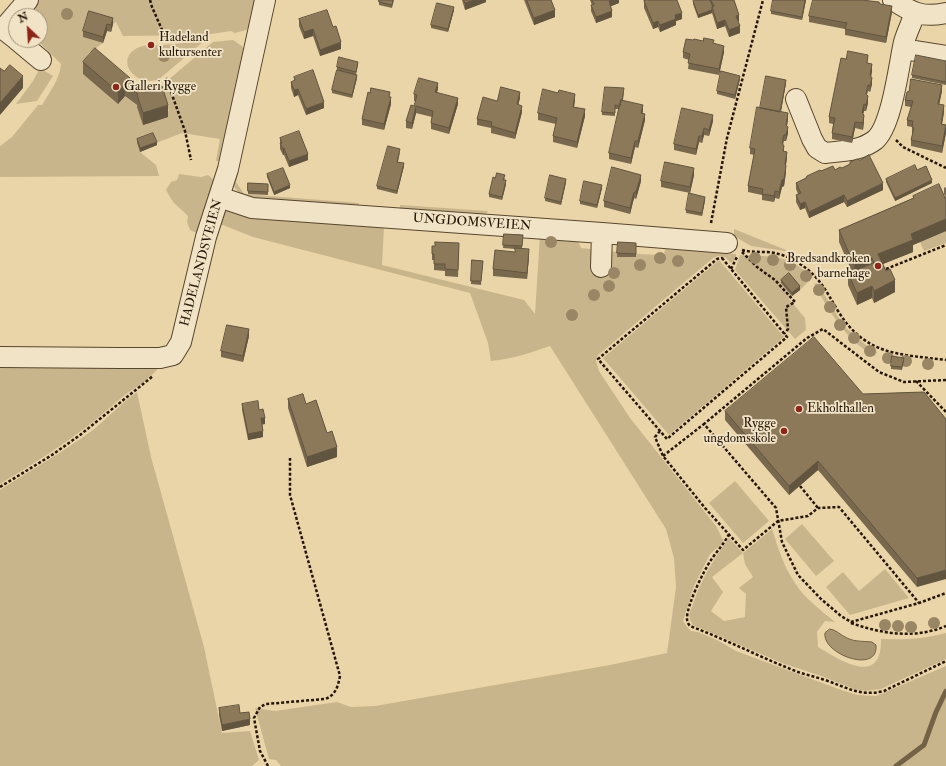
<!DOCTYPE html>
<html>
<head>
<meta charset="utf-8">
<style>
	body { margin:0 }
	#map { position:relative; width:946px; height:766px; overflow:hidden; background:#ead5a8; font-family:"IM FELL Double Pica",serif }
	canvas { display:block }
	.north { position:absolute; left:8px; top:8px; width:40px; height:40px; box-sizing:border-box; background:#f1e4c6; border:1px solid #a09279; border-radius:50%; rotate:335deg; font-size:11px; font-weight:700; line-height:16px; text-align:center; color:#261606 }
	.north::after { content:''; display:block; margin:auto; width:14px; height:18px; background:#8f2418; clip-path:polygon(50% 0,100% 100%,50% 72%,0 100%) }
</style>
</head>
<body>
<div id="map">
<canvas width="946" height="766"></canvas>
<div class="north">N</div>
</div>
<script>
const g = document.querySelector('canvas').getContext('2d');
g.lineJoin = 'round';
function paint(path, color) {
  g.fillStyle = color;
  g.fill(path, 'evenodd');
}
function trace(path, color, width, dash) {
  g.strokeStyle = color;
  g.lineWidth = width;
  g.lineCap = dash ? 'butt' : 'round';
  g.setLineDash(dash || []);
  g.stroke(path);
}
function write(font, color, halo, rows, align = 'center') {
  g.font = font + ' "IM FELL Double Pica",serif';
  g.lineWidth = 3.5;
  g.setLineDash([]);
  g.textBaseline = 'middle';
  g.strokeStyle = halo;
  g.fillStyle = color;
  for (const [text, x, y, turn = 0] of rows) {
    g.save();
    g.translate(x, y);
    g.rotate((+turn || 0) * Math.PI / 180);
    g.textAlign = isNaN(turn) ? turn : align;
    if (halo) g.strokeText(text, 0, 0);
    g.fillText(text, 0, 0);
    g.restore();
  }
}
paint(new Path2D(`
	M34,0H258L252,26L246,30L235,33L231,31L204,35L123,36L116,22L113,24L89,17L83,37L103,43L88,54L95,60L118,104L125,96L138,106L167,112L169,111L165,98L163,84L168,80L213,42L233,40L242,46L245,52L223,155L219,161H216L220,139L182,133L156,143H137L140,152L156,165L159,176L0,177V146L12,137L38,105H42C49,93 60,79 61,64L37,40H40V16H22Z
	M195,42H203L158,80C155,80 152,81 149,81C131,80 117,59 137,48C145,44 153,46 161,45C173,44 184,43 195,42Z
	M40,68L53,76L37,101L16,104L33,81Z
	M243,149L236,182L244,194L359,203L358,206L244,199L232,184Z
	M179,174L201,177L208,175L215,181L199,234L190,230L187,222L188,216L173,202L166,190L171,182L177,180Z
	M400,205L488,211L485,215L400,209Z
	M225,209L329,224L384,227L382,265L524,300L535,314L540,235L578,241L581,248L618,252V257H635L636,254L664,255L665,249L736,254V258L731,263L725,257L718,256L713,258L597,356L596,361L599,371L630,418L716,526L724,542L710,554L694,586L683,621L687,627L691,631L698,632L717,640L736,651L844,691L858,695L876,696L946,666V766H281L276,760L269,759L255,708L275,711L337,702L351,707L375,706L610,665L667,653L676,587L674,558L666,529L550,346C530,353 512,359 491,361L488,343L470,293L253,237L223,225L214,228Z
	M734,229L791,252L751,246L734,236Z
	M946,231V243L924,251L920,242Z
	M740,255C756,256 772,255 787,260C797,264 805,271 813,277L800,290L789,276L792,296L789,299L805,318L806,330L795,339L735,270Z
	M719,260L784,337L669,435L603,358Z
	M817,283L844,326L866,345L877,352L875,356C846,341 830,312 814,284Z
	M0,362L160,366C150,380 133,388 120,399C111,406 103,414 94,421C65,444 33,464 0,484Z
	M137,392L151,457L204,647L222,733L250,731L259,760L252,766H0V490C31,470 63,452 93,430C108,418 121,403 137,392Z
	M735,481L769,521L743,543L709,503Z
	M802,524L834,561L816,576L785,539Z
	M772,529C778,548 784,567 795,583C804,598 822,611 835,622L825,621L817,632L818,647C840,660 882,688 881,639C903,640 925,639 946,633V659L881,689L865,691L854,689L824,677L782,663L693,625C692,623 690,621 690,619C688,615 691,609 693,604C702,577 713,561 729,538L743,553ZM743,553L745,564L753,577L739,588L746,594L745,617L724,621L711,611L723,592L712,577Z
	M885,569L909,598L850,615L826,587L843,572L859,591Z`), '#c9b58c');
const water = new Path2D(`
	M830,629C837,630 840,635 847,638C855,642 864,641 872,642L876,645C879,675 821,654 825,633Z`);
paint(water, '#a79471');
trace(water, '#736246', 1);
trace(new Path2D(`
	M896,766L924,745L936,712L946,691`), '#736246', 5);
const minor = new Path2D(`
	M893,0C912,13 923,18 946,13
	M16,39L3,29L28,0
	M17,40L41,60
	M903,49L946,56
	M796,99L812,139L817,148L825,153C842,151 861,151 875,140C892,126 899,64 904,42C907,32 912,22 915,13
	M219,197L252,208L602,233L727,243
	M601,267L602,233
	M0,357L120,358H160L173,355L181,342L206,237L228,169L265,0`);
trace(minor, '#57462e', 22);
trace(new Path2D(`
	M150,0L152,7L167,41
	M166,78L185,131L191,160
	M896,140L903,147L946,168
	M711,223L727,138L763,0
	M742,250C753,253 764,251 775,253C784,255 793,259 800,264C820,277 826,291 838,311C866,356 899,354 946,360
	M742,252L757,267L775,280L795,302L786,307L788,329L784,334
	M722,258L787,337L667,439L598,359L717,259Z
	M731,269L737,257
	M886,269L946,245
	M946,380L904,382L879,372L823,329L807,338L704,424L776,508L782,542L798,575L821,599L841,616L851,622L919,603L946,593
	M916,381L946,412
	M660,431L655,437L663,456L705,508L743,550L778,521L808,516L818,508L839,507L919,603
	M663,456L704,424
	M800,486L818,508
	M0,487L52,455L80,435L153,376
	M729,534C724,544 717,551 711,560C703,572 687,605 687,618C687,621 688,624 690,626C727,640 762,658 798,672C807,675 816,677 825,680C846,687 860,697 884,691L946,661
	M851,623C882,634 915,639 946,626
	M268,766L260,751L254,718L260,707L266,704L325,699C336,695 338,686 340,676L290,495V458`), '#261606', 2.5, [3, 2]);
trace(minor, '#f1e4c6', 20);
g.fillStyle = '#998665';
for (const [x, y] of [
	[67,14],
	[164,56],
	[551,242],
	[660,258],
	[755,258],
	[773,260],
	[678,261],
	[640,265],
	[790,265],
	[614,273],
	[806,276],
	[609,286],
	[819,290],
	[594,295],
	[830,307],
	[572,315],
	[840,325],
	[854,338],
	[870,351],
	[888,358],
	[906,361],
	[928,364],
	[934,623],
	[885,625],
	[898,626],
	[911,627]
]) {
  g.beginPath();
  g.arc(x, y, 6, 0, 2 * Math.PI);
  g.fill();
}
paint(new Path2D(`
	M394,0L392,8L379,5V2Z
	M462,0H486V2L465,10Z
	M524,0H551L555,17L534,25Z
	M590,0H619V3L611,6L612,17L596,23L591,11V5H592Z
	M694,0H734L739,21L738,22L740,33L729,37L725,26L717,29L712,13L698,18L693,4V1Z
	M806,0L802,20L771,14V11Z
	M644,1L682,19L676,21V25L660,32L658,27L653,29L644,8Z
	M880,4L892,12L886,43L845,35V29L809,22V16Z
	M454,10L448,32L431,28V25Z
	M113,18V24L111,32L107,31L103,43L83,37V31Z
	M299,19L341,49L320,56L313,36L304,39L299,26Z
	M693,40L724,52L719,75L688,69L689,60L683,58V52Z
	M946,61V85L912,78V75Z
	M83,62L130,80L168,117L143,125L137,107V105L125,96L118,104L83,74Z
	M868,62V63L872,71L871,77L872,84L870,92L868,91L867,95L868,103L866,111H864L863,114L864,121L863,130L855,128L852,143L832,139V133L833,124L829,123V117Z
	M358,65L356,75L357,78L352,98L332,93V90L337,71V67Z
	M294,77L324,108L306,115L298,95L294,97L291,88V82L294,81Z
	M740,79L735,99L717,94V91Z
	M786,83L781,112L788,119L787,126L788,133L786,141H784L783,145L784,151L787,158L786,165V172L784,186L782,187L779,199L775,198L774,202L762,200V195L748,192V186L754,155L750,154V148L760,108Z
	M438,89L437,92L458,104L449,134L431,129V123L432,117L416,113L412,129L406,128V121L414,106L416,101H414V94Z
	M942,91L939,104L944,112L942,124L946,125V133L942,153L911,146V140L913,134L912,133V127L907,126V120L911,107L905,106V100Z
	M624,92L623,100L643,111L642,113L645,120L638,148L635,147L631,164L609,159V153L619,109H615V116L602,115V112Z
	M390,97L391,104L384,130L362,125V119Z
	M520,98L518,105L522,112L515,139L491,133V128L477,125V119L497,101Z
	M575,100L574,107L585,116L577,148L553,142V136L556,124L538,120V113Z
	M713,121L709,136L704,135L702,143L699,142L696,155L674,150V144Z
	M280,138L308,160L289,167L284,155H283L280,149Z
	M137,139L157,145L140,152L137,143Z
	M400,152L398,162L404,166L397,194L377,189V186Z
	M850,162L883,190L847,207L844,202L809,218L805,208L800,210L796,202V195L798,194L796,189V183L821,171L835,170L842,168L850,165Z
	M917,170L932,183L895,201L886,182V179Z
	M267,174L290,188L274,195L267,177Z
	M694,175L690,193L661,187V181Z
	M495,178H505L504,180L506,184L502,200L489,197V194Z
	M641,181L636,199L634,198L630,214L604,207V201Z
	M566,182L561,205L545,201V198Z
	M248,183L268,184V195L248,194Z
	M946,187V231L913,245V252L883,264L895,292L874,303L872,298L857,305L848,285V273L852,272L839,242V230L913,198V196L946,197L944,194V188Z
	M602,188L597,208L580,204V201Z
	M705,200L702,216L686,213V210Z
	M504,234L523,235L522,249L529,256L527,279L493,276V269L515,252V249L503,248Z
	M618,242L636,243V257H617Z
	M459,249L458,277L445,276V271L434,270V260H432V254Z
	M472,260L483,261L481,285L471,284Z
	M781,280L800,290L792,296L781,283Z
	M249,336L243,362L221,357V351Z
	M904,361L902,370L891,369V366Z
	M924,392L917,587L818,470L789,495L725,420V411L863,394Z
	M288,399L306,404L327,433L337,457L307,467L288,408Z
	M242,404L259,410L265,424H262L263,437L248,440L242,410Z
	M219,708L240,713L250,725L222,731L219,715Z`), '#78684d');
paint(new Path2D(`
	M475,0H486V2L465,10V3Z
	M611,0H619V3L609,7V1Z
	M805,0H806L802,20V17Z
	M892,6V12L886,43V37Z
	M454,7V10L448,32V29Z
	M555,10V17L534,25V18Z
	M712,10V13L698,18V15Z
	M612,11V17L596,23V17Z
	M682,13V19L676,21V25L660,32V25L675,15Z
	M739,15V21L736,22V16Z
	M113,18V24L111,32V25Z
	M725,20V26L717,29V23Z
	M658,21V27L653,29V23Z
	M107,24V31L103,43V37Z
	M740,26V33L729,37V30Z
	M313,29V36L304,39V32Z
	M341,42V49L320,56V50Z
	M724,46V52L719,75V69Z
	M872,64V71L870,82V75Z
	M357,75V78L352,98V95Z
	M23,76V88L0,115V103Z
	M740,76V79L735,99V95Z
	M872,78V84L870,92V86Z
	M786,80V83L780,115V112Z
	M438,83V89L435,98V92Z
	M125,84V96L118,104V92Z
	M942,85V91L938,110V104Z
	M298,89V95L294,97V90Z
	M520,92V98L517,110V104Z
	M575,94V100L573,113V107Z
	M868,96V103L866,111V105Z
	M391,97V104L384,130V124Z
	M458,98V104L449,134V128Z
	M324,102V108L306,115V109Z
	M864,104V111L862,119V113Z
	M168,105V117L143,125V113Z
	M643,105V111L641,119V113Z
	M944,105V112L941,130V124Z
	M416,106V113L412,129V123Z
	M522,106V112L515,139V133Z
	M585,109V116L577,148V142Z
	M788,113V119L786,131V125Z
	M645,114V120L638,148V141Z
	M713,115V121L709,136V130Z
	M864,115V121L863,130V123Z
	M855,122V128L852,143V137Z
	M788,127V133L786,141V135Z
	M946,127V133L942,153V146Z
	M704,128V135L702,143V136Z
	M699,136V142L696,155V149Z
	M635,141V147L631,164V158Z
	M157,142V145L140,152V148Z
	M284,148V155H283V149Z
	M787,152V158L785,170V164Z
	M308,154V160L289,167V161Z
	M404,163V166L397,194V191Z
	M786,166V172L784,186L782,187L779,199V192L782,180Z
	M694,168V175L690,193V187Z
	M641,175V181L636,199V192Z
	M566,179V182L561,205V202Z
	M506,180V184L502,200V197Z
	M932,180V183L895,201V198Z
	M883,183V190L847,207V201Z
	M290,185V188L274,195V192Z
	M602,185V188L597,208V205Z
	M775,191V198L774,202V196Z
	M634,192V198L630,214V208Z
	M844,195V202L809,218V212Z
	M705,197V200L702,216V213Z
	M805,202V208L800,210V204Z
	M946,219V231L913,245V252L878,266V254L911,234Z
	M529,249V256L527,279V273Z
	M872,258V270L854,277V265Z
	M895,280V292L874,303V291Z
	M800,286V290L792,296V293Z
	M872,286V298L857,305V293Z
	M249,329V336L243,362V356Z
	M261,418H265V424L261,425Z
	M263,431V437L248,440V434Z
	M337,447V457L307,467V457Z
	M818,461V470L789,495V486Z
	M946,570V579L917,587V578Z
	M250,719V725L222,731V725Z`), '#62553f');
const building = new Path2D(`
	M379,0H393L392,5L379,2Z
	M464,0H475L465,3Z
	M527,0H551L555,10L534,18Z
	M592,0H611L609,1L612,11L596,17L591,5L594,4Z
	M648,0H677L682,13L675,15L676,19L660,25L658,21L653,23L644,1Z
	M694,0H710L713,7H712V10L698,15L693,1Z
	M711,0H734L739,15L736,16L740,26L729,30L725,20L717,23L712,7L714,6Z
	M773,0H805L802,17L771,11Z
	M813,0H862L879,2L880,4L892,6L886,37L845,29L847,23L809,16Z
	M437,3L454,7L448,29L431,25Z
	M327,10L333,27L336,26L341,42L320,50L313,29L304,32L299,19Z
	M89,11L113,18L111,25L107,24L103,37L83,31Z
	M704,38L714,40L713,43L724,46L719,69L688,63L690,54L683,52L686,39L693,40L694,39L703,41Z
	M95,48L130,78L129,79L145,92L162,86L168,105L143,113L137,95L138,94L125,84L118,92L83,62Z
	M848,51L868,55L867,63L872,64L870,75L872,78L870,86L868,85L866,94L868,96L866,105L864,104L862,113L864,115L863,123L855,122L852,137L832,133L835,118L829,117L841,58L846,59Z
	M916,55L946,61V82L912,75Z
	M339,57L358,62L356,72L337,67Z
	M10,65L23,76L0,103V68L4,71Z
	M313,70L324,102L306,109L298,89L294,90L291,82L295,80L294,77Z
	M337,70L357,75L352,95L332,90Z
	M721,71L740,76L735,95L717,91Z
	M766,76L786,80L780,112L760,108Z
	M419,78L438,83L435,92L458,98L449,128L431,123L433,111L416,106L412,123L406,121L411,105L414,106L417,95L414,94Z
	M911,79L942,85L938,104L944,105L941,124L946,125L942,146L911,140L914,128L912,127L913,121L907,120L913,101L905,100L907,92L909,91Z
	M501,87L520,92L517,104L522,106L515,133L491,126L492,122L477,119L483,97L497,101Z
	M605,87L624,88L622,100H621L620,106L615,105V113L602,112Z
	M371,88L390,92L389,97H391L384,124L362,119L368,92L370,93Z
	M543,89L558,93L559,90L575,94L573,107L585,109L577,142L553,136L557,118L538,113Z
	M621,100L643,105L641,113L645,114L638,141H635L631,158L609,153Z
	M757,107L788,113L786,125L788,127L786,135H784L782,143L784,146L783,151L787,152L785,164L786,166L784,179L782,180L779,192L775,191L774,196L762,194L763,189L748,186L755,149L750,148Z
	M682,108L713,115L709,130L704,128L702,136H699L696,149L674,144Z
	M299,131L308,154L289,161L284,148L283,149L280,143H282L280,138Z
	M153,133L157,142L140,148L137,139Z
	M388,146L400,149L397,162L404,163L397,191L377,186Z
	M869,155L883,183L847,201L844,195L809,212L805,202L800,204L796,195L801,193L796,183L806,178L807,176L820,170L821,171L833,166L835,170L840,167L842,168L850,164V162L857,159L860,160Z
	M665,162L694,168L690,187L661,181Z
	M915,165L917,170L926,166L932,180L895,198L886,179Z
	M612,167L641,175L636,192H634L630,208L604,201Z
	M283,168L290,185L274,192L267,174Z
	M497,173L505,175L503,180H506L502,197L489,194L493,177L495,178Z
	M550,175L566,179L561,202L545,198Z
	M584,181L602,185L597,205L580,201Z
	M248,183L268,184V192L248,191Z
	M939,184L946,200V219L911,234L913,240L878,254L886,271L890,269L895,280L874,291L872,286L857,293L848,273L874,263L872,258L854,265L839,230L914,198L913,196Z
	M689,193L705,197L702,213L686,210Z
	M504,234L523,235L522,246L503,245Z
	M435,242L459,243L458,270L445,269V264H434V254H432V246H435Z
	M618,242L636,243V254L617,253Z
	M515,248L529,249L527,273L493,269L495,250L515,252Z
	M472,260L483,261L481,281H471Z
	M789,273L800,286L792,293L781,280Z
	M227,325L249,329L243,356L221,351Z
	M814,337L863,394L924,392L946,419V570L917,578L818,461L789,486L725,411Z
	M892,356L904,358L902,367L891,366Z
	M303,394L306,404L316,400L327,433L332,431L337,447L307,457L288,399Z
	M258,401L259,410L263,409L265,418H261L263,431L248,434L242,404Z
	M239,705L240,713L249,712L250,719L222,725L219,708Z`);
paint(building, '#8c795a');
trace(building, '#62553f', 1);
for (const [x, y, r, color] of [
	[151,45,4,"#8f2418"],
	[116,87,4,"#8f2418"],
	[878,266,4,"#8f2418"],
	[799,409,4,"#8f2418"],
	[784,431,4,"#8f2418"]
]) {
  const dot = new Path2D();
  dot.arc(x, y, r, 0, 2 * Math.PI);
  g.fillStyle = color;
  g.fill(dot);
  trace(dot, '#f1e4c6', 1.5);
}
write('13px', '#261606', '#f1e4c6', [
	["Hadeland",159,38],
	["kultursenter",159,53],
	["Galleri Rygge",124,87],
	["Bredsandkroken",870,259,"right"],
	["barnehage",870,274,"right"],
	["Ekholthallen",807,409],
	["Rygge",776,424,"right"],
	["ungdomsskole",776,439,"right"]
], 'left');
write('13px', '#261606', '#f1e4c6', [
	["UNGDOMSVEIEN",472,223,4],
	["HADELANDSVEIEN",202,263,-75]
]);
</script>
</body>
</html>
